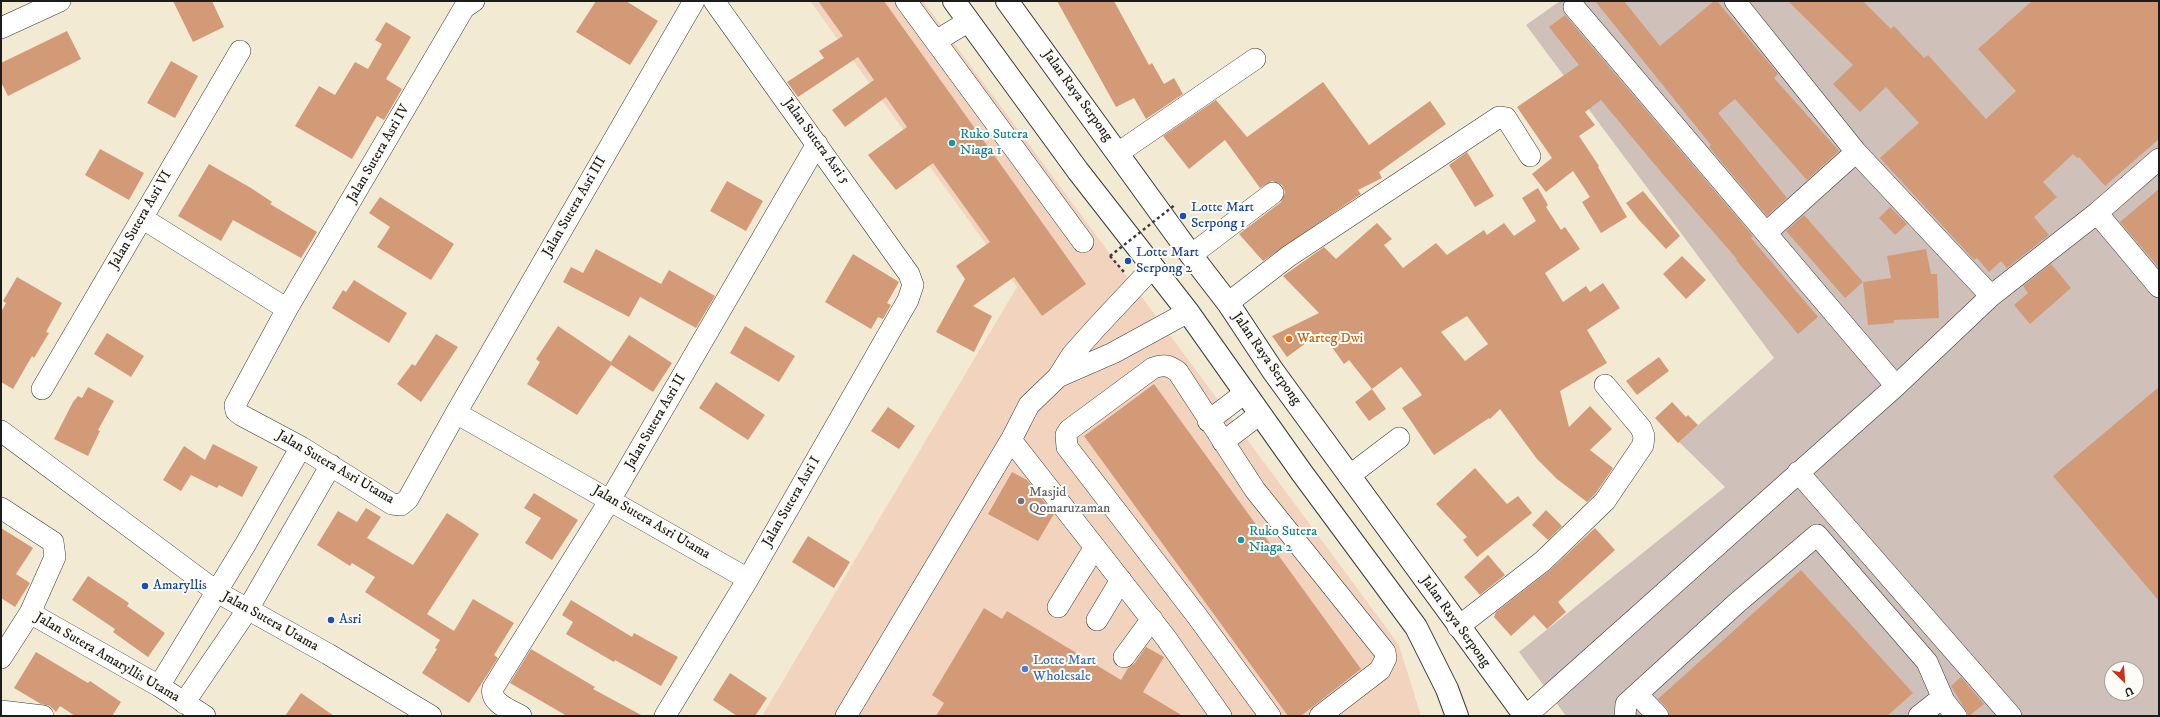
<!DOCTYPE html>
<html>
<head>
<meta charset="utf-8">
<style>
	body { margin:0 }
	#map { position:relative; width:2160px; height:717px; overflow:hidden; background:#f3ead4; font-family:"IM FELL DW Pica",serif }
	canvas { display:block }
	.frame { position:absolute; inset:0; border:2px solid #1c1c1c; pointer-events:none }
	.north { position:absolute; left:2104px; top:661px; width:40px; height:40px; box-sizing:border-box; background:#fdfcf7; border:1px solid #a3a29f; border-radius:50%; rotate:155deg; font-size:11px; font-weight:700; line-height:16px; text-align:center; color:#1c1c1c }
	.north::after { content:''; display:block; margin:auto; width:14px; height:18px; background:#c8321e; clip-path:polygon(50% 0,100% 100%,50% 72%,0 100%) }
</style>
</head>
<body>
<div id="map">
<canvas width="2160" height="717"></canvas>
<div class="frame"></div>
<div class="north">U</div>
</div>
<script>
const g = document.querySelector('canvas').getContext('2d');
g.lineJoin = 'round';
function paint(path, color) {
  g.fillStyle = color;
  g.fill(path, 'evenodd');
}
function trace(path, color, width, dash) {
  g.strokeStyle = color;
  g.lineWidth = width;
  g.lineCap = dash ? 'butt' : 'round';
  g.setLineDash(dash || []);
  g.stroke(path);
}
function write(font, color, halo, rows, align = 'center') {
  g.font = font + ' "IM FELL DW Pica",serif';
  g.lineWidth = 4;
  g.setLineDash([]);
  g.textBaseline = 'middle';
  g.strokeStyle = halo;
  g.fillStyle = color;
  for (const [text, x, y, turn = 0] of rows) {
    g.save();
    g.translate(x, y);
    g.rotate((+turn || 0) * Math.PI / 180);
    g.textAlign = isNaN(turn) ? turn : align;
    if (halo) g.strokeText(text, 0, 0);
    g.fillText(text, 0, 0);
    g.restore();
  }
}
paint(new Path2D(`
	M810,1H923L1399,645L1421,716H762L1017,287Z`), '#f2d4be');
paint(new Path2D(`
	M1560,1H2159V716H1566L1519,652L1725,487L1679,442L1774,358L1526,25ZM2112,669H2136V693H2112Z`), '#cfc0ba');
paint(new Path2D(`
	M173,1H212L224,27L193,42Z
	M596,1H626L658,21L630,65L576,32Z
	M818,1H884L1086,284L1042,316L1014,277L973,306L992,316L974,352L936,332L965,279L956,266L990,242L933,163L896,190L868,155L907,127L886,97L845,127L832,110L874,80L858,57L798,97L787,82L824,58L819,51L843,36Z
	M1057,1H1114L1149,65L1152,63L1164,84L1174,78L1183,94L1146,119L1134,98L1116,107Z
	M1595,1H1624L1660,46L1714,1H1717L1778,74L1774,78L1839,151L1807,180L1735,99L1718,113L1787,198L1767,216L1709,147L1711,145Z
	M1788,1H1863L1891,29L1894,26L1924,58L1928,55L1986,119L2016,91L1978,49L2032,1H2159V139L2105,186L2079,157L2077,158L2073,154L2043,182L2057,197L2034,217L2049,235L2007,268L2001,261L1989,272L1977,258L1974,260L1880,158L1919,123L1886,87L1860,112L1833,84L1853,65Z
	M1565,15L1753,236L1751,238L1818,317L1798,334L1736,260L1737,259L1661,172L1601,100L1585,112L1595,125L1579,136L1599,166L1598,167L1627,217L1601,233L1582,202L1590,197L1573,171L1546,192L1532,174L1552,158L1517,107L1579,65L1549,27Z
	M386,22L411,37L386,79L402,89L384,120L377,116L352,159L295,126L319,86L335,95L355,62L368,69L382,44L375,40Z
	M67,31L81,59L8,96L1,82V63Z
	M171,61L198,76L175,118L147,103Z
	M1323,82L1369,145L1430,101L1446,124L1379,172L1382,178L1358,190L1361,194L1263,261L1239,234L1281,202L1285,192L1282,185L1272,181L1260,188L1225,140L1189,169L1163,136L1216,100L1247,137Z
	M100,149L144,173L129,200L85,175Z
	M1467,152L1494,196L1475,207L1449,165Z
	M209,164L251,188L272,202L270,204L317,232L301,258L233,220L221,241L178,216Z
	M727,181L763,201L746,231L710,211Z
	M1538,188L1548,205L1546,207L1561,230L1565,227L1580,249L1545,273L1563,302L1586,286L1590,292L1603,283L1620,308L1587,330L1607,363L1560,391L1569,427L1590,406L1612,429L1590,450L1613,468L1596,493L1587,502L1557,479L1537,459L1500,409L1490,419L1489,418L1434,455L1402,408L1422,395L1401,367L1372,389L1349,360L1344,364L1321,332L1287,357L1272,336L1319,313L1283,276L1324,247L1336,259L1377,223L1392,239L1384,245L1403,268L1436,243L1447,255L1484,230L1487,235L1504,223L1514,236L1536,221L1522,198ZM1467,316L1488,344L1465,361L1441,332Z
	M2159,189V268L2120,222Z
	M1643,191L1680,236L1666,249L1639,220L1626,203Z
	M380,197L454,244L431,280L377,247L390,227L369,213Z
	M1890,207L1907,224L1895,235L1879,218Z
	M1804,215L1863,282L1891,278L1887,256L1926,249L1931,274H1937L1939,318L1894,320V323L1868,325L1863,282L1845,298L1786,231Z
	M596,249L661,284L669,270L715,296L696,328L640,297L629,317L563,282L571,267L583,273Z
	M853,254L899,282L887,303L891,305L883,319L878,317L871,329L825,302Z
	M1682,256L1706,280L1686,299L1663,274Z
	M2051,264L2071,288L2030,324L2014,305L2028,293L2023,286Z
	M17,277L62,303L46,332L49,333L34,358L32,356L13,389L1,382V312L6,303L3,301Z
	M354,280L407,313L389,343L332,308L343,290L346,292Z
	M558,326L611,362L629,335L672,363L653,392L611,365L577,415L527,384L540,362L536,359Z
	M745,326L795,356L779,382L730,353Z
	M107,333L144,356L131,377L94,354Z
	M436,334L458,347L421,402L397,384L412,364L415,366Z
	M1659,357L1669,371L1637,395L1626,381Z
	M716,382L765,415L748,440L699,408Z
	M1154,384L1361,669L1301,716H1288L1084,436Z
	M88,387L114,401L98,430L100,431L88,456L54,439L73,402L78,396L82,398Z
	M2159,387V601L2053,476Z
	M1372,389L1386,409L1369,421L1355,402Z
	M1672,402L1686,417L1688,415L1698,425L1678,443L1655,418Z
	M888,407L915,426L899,449L871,431Z
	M213,444L258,467L242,497L219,485L217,488L191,475L181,491L163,480L184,446L205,460Z
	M1475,468L1507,504L1518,496L1532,513L1477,557L1463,540L1467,537L1436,504Z
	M1012,472L1027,480L1038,493L1036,496L1042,499L1054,514L1038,541L988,514Z
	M534,493L578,520L552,560L525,543L541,518L524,508Z
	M366,508L381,517L367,538L413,565L447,513L479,534L427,614L454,631L473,599L514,623L494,655L498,658L469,703L422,673L437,649L435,648L440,640L365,592L375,577L352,563L350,566L317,545L338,511L357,522Z
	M1546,510L1562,526L1548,540L1532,525Z
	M1,528L33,548L16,574L30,583L15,607L1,598Z
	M1595,528L1615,550L1558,602L1566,612L1547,629L1534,615L1511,636L1494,617L1496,612L1550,570Z
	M808,536L850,562L834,588L792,562Z
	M1488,555L1505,575L1480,595L1464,577Z
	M1801,570L1913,693L1887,716H1670L1667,708L1658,699Z
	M88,576L129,603L127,606L165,633L148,657L113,632L115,629L72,600Z
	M571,600L632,637L634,633L678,657L661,686L615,660L614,662L566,634L573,622L562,615Z
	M984,608L1002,619L1007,611L1121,680L1128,668L1134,664L1146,647L1164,657L1143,692L1183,716H936L944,703L932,695Z
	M531,649L595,687L593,689L643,716H567L510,683Z
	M36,652L88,683L90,681L121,702L112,716H75L60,706L56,712L50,706L41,704L14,688Z
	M730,673L767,698L755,716H737L713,700Z
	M1961,677L1984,704L1969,716L1951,686Z
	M301,693L334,716H285Z`), '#d39a78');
const minor = new Path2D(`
	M474,1L464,8L287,309L235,405L236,411L241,415L301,447L392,504L401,505L408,499L456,413L694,1
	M906,1L1083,242
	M1735,1L1856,152L1991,296
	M1574,7L1896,386
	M1,28L60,1
	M936,41L969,21
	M1118,153L1255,59
	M2097,213L2159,287
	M142,218L287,309
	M1767,232L1856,152
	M1191,255L1273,193
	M1228,303L1289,256L1499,117L1506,118L1530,156
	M1058,377L1113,353L1188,312
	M42,389L240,51
	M456,413L748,579
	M1208,421L1245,393
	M1,431L217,592L328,654L431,716
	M1011,440L1166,638L1221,716
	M1223,442L1260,414
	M1798,472L2011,716
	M1349,476L1399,438
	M1,508L53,542L55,557L30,613L1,658
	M1058,607L1095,547
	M30,613L159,686L205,716
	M1097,620L1121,580
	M1458,627L1543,561L1605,501L1643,445L1644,436L1641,428L1605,385
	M1124,657L1152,619
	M159,686L245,545L301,447
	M1637,694L1658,716
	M184,703L248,609L331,465
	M1,711L43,716
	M521,716C511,710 489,703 493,688L610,500L817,144
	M665,716L748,579L908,300L913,285L909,274L714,1
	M846,716L1011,440L1029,405L1058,377L1072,355L1095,329L1152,268
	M1270,716L1197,616L1067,447L1066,435L1069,430L1153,368C1164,364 1169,365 1178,372L1255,490L1385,652L1386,658L1380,670L1320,716
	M1526,716L1896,386L1991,296L2097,213L2159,159
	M1625,716L1626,704L1738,602L1817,535L1927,662L1944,701
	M1919,716L1938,701H1944L1956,716`);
const major = new Path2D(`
	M954,1L1078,171L1188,312L1302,473L1416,627L1447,689L1457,716
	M1007,1L1191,255L1228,303L1273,371L1525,716`);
trace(minor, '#3c3b38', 22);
trace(major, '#3c3b38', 24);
trace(new Path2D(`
	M1110,256L1124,272`), '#3c3b38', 2.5, [3, 3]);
trace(minor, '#fff', 21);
trace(major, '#fff', 22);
trace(new Path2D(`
	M1110,256L1176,204`), '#3c3b38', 2.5, [3, 3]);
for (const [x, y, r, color] of [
	[952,143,4,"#0f9aa8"],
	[1183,216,4,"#1a4fb4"],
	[1128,261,4,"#1a4fb4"],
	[1289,339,4,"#e8710a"],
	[1021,501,4,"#6b7280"],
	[1241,540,4,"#0f9aa8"],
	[145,586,4,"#1a4fb4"],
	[331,620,4,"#1a4fb4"],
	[1025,669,4,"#3f7fe0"]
]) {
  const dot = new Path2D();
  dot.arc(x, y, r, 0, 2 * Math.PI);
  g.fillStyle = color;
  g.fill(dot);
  trace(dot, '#fdfcf7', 1.5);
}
write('14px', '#1c1c1c', '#fdfcf7', [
	["Jalan Raya Serpong",1077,96,54],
	["Jalan Sutera Asri 5",816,142,54],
	["Jalan Sutera Asri IV",379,154,-60],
	["Jalan Sutera Asri III",575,207,-60],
	["Jalan Sutera Asri VI",141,220,-60],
	["Jalan Raya Serpong",1266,359,55],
	["Jalan Sutera Asri II",656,422,-60],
	["Jalan Sutera Asri Utama",335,468,30],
	["Jalan Sutera Asri I",792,502,-60],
	["Jalan Sutera Asri Utama",651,523,30],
	["Jalan Sutera Utama",270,622,29],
	["Jalan Raya Serpong",1455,622,54],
	["Jalan Sutera Amaryllis Utama",107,658,30]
]);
write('14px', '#0d838f', '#fdfcf7', [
	["Ruko Sutera",960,135],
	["Niaga 1",960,151],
	["Ruko Sutera",1249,532],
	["Niaga 2",1249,548]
], 'left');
write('14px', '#164399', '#fdfcf7', [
	["Lotte Mart",1191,208],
	["Serpong 1",1191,224],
	["Lotte Mart",1136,253],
	["Serpong 2",1136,269],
	["Amaryllis",153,586],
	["Asri",339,620]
], 'left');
write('14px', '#c56008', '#fdfcf7', [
	["Warteg Dwi",1297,339]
], 'left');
write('14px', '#5b616d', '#fdfcf7', [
	["Masjid",1029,493],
	["Qomaruzaman",1029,509]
], 'left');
write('14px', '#366cbe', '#fdfcf7', [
	["Lotte Mart",1033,661],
	["Wholesale",1033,677]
], 'left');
</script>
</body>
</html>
